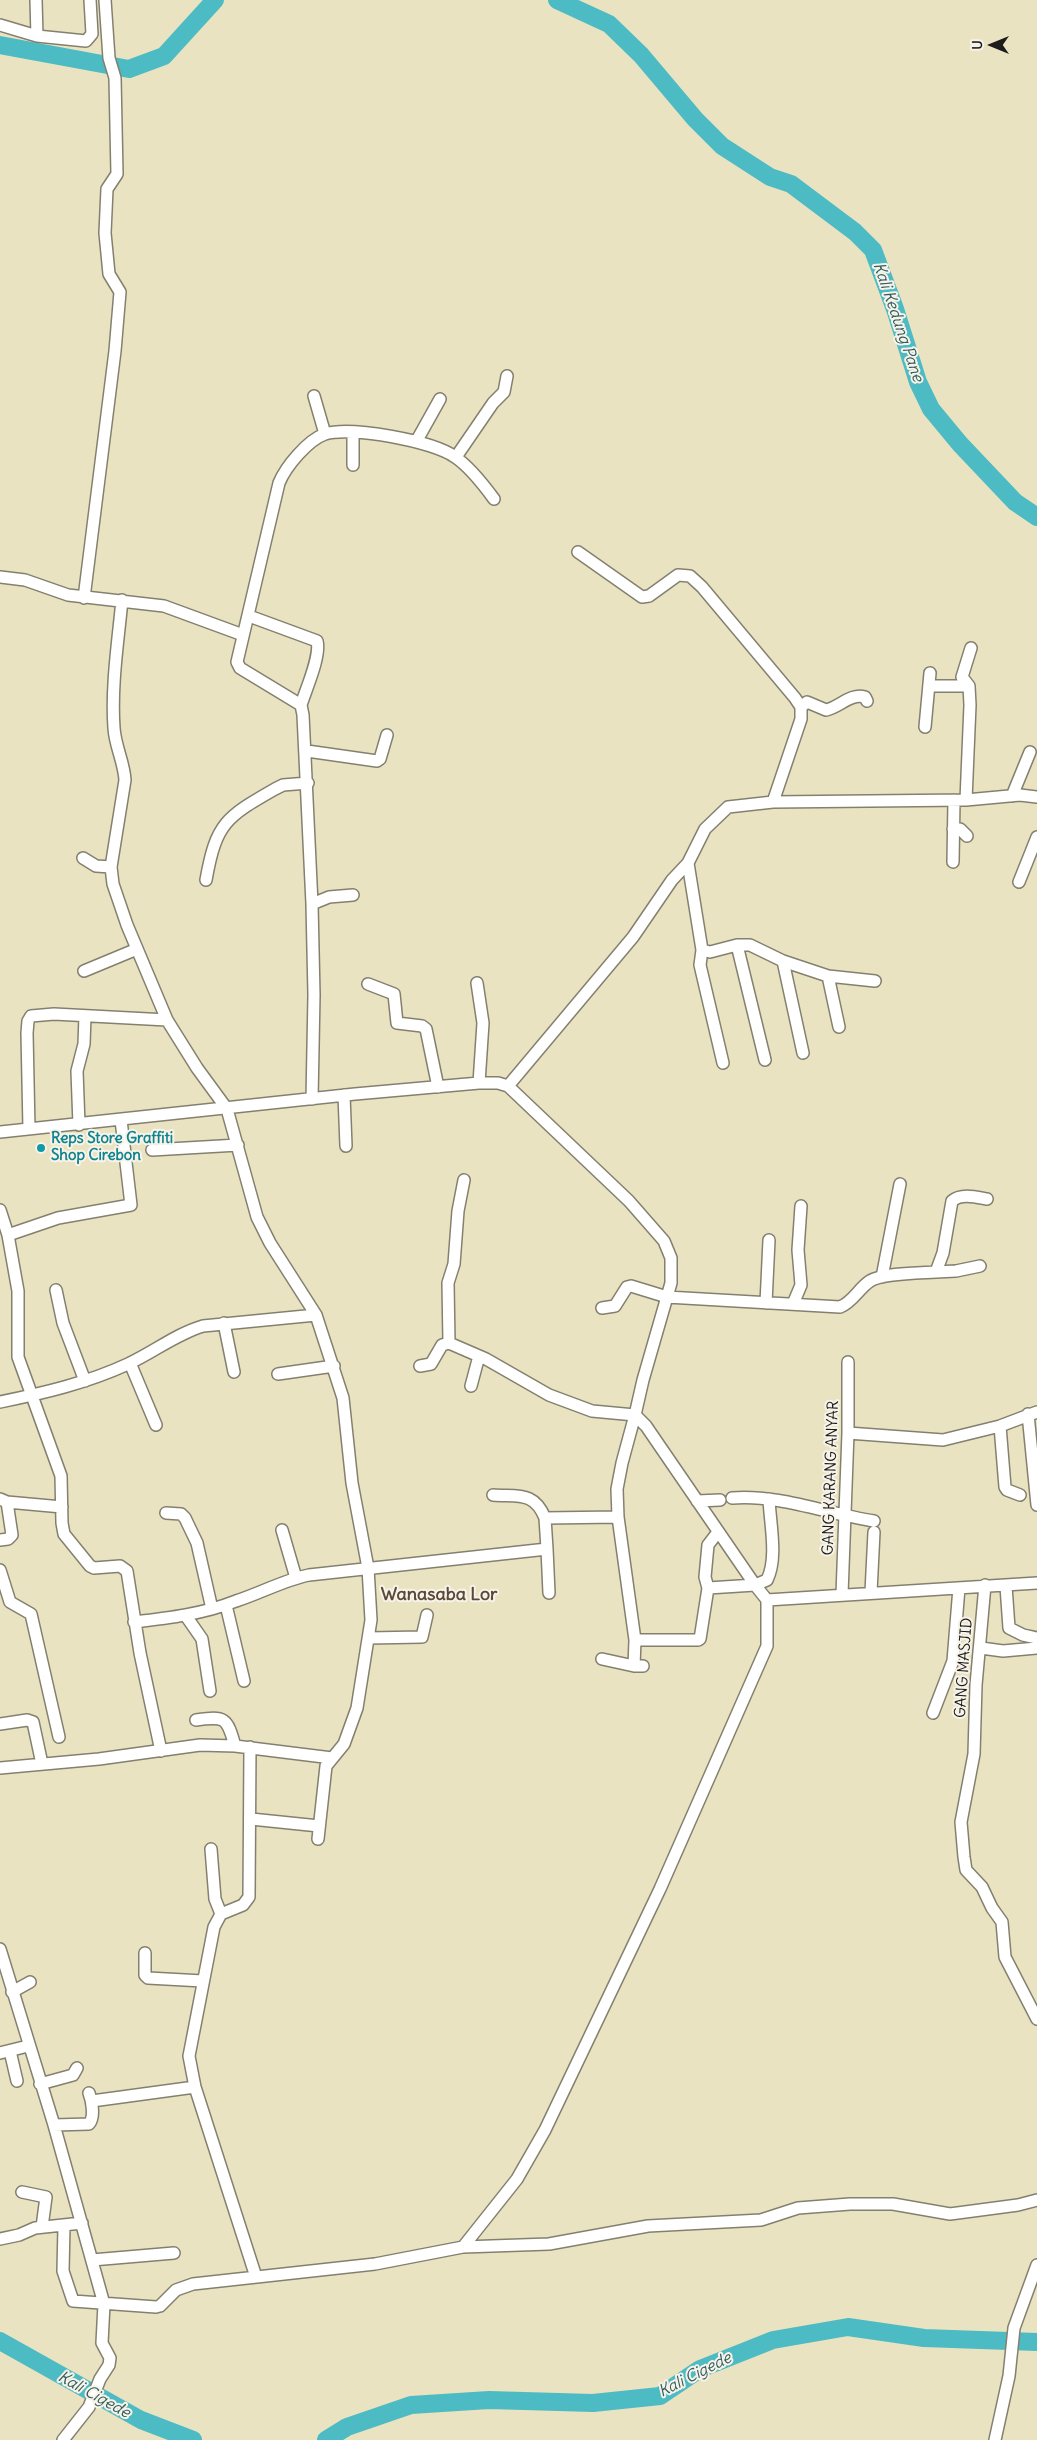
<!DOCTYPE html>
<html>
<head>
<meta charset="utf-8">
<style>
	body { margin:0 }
	#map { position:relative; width:1037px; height:2440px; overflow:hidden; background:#eae3c2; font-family:Delius,sans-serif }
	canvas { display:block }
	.north { position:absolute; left:967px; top:20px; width:50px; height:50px; -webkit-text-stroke:4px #f7f3e8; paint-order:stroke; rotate:270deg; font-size:14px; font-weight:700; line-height:20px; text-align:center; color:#1c1c1c }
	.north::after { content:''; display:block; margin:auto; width:18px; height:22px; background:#1c1c1c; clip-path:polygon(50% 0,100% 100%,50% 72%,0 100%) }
</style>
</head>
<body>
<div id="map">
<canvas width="1037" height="2440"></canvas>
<div class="north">U</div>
</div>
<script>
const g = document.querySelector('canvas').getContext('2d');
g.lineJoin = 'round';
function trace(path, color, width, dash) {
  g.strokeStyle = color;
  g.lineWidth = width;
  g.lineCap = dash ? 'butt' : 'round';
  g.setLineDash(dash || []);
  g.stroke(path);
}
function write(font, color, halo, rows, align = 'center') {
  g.font = font + ' Delius,sans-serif';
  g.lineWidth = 4;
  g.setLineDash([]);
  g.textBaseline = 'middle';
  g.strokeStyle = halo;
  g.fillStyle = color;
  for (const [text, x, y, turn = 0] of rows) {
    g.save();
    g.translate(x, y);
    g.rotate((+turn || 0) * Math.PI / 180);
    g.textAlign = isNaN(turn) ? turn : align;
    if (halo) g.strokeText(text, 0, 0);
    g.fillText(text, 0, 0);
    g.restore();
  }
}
trace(new Path2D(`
	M557,0L609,24L641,55L695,119L722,146L770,177L791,184L855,232L873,250L895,309L918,382L931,409L960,444L1015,502L1037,517
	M0,45L129,69L164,56L215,0
	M0,2341L141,2420L193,2440
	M326,2440L347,2427L411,2405L489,2400L593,2403L660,2396L700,2369L773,2340L848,2327L924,2338L1037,2342`), '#4dbbc3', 18);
const minor = new Path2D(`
	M36,0L37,36
	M0,25L37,36L86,41L92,34L90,0
	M314,396L325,434
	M416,442L440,399
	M456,457L493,403L504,392L507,376
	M353,465V432
	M578,552L642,597L649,596L678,575L690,576L702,587L795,698L801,707V719L773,802
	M0,577L25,580L68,595L164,606L243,635
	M84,598L115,351L120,292L109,274L105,233L107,189L117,174L115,78L109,58L105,0
	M122,600C118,642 111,686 114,728C115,746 124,762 125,780L111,867L113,884L127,925L167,1020L197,1068L227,1109L257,1217L270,1243L316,1315L343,1398L352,1483L368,1568L371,1620L357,1708L344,1744L326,1766L318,1839
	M249,616L317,641C321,656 306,689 301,705
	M929,686H969
	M801,707L807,702L826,710C840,707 850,693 865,697L867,701
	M925,727L930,673
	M307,751L377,761L380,759L387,735
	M1012,796L1030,752
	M966,800L970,705L969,686L962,677L971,648
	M953,829H960L967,836
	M83,858L96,866L111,867
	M953,862L954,800
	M688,863L702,950L710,952L737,945H750L783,961L828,976L875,981
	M206,880C216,823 226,817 275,789L283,785L308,783
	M1019,882L1037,837
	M312,904L329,897L353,895
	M737,945L765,1060
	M702,950L700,965L723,1063
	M783,961L803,1053
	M84,971L137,949
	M828,976L839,1027
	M477,983L483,1023L479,1083
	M368,984L394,994L397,1023L422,1026L426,1029L438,1087
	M508,1086L633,937L672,880L688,863L705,829L728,807L773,802L966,800L1020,795L1037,797
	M344,1095L346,1146
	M312,1099L314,995L312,904L303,715L301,705L240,668L237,662L279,483C286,466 308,440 325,434C351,426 433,441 455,457C470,467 483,484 494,499
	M79,1125L77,1071L84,1044L85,1016
	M29,1129L27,1033L28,1021L31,1016L54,1014L167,1020
	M0,1132L355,1094L479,1083H498L508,1086L629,1201L664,1241L671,1258V1283L643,1380L635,1415L646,1426L755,1585L767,1600L1037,1583
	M152,1150L238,1145
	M0,1210L8,1235L18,1291V1357L61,1476L62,1523L64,1534L90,1566L94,1568L120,1566L127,1571L140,1653L161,1751
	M8,1235L58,1218L131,1205L121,1120
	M936,1272L956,1271L980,1266
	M882,1277L900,1184
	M56,1290L63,1323L85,1381
	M766,1303L769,1240
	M793,1304L801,1285L798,1250L801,1206
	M602,1308L615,1306L627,1287L631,1286L667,1297L840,1307C853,1302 859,1288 870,1281C883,1273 920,1273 936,1272L943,1253L952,1201C961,1193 976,1197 987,1199
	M224,1323L234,1372
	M449,1343L448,1283L454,1264L458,1211L464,1180
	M130,1363L156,1425
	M420,1366L431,1364L442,1345L449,1343L486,1359L549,1395L592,1411L635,1415L622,1463L617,1489L618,1517L635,1640L634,1666H643
	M278,1374L334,1366
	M471,1386L479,1356
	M0,1402C44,1393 87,1383 128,1364C154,1352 176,1334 203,1326L316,1315
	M1028,1414L1037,1505
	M1000,1426L1005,1487L1007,1490L1020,1495
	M848,1433L943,1440L1000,1426L1037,1412
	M493,1495C518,1497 534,1491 545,1518
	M732,1498C778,1494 828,1514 874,1521
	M0,1499L7,1502L62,1507
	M697,1501L720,1500
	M166,1513L181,1514L185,1518L197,1543L212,1609
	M282,1530L296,1578
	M0,1540L8,1539L12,1535L7,1502
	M547,1549L549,1593
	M0,1570L10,1602L31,1614L59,1737
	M985,1585L976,1685L974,1754L961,1822L964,1857L966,1870L982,1887L992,1908L1002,1922L1005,1957L1037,2019
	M1006,1586L1009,1628L1023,1635L1037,1638
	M708,1588L705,1577L708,1545L718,1532
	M871,1592L874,1532
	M842,1594L848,1433V1362
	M226,1605L244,1681
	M186,1616L202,1639L210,1691
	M134,1622C169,1618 203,1614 236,1601C261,1593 284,1580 309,1575L547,1549L545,1518L618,1517
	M369,1638L422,1637L427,1615
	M635,1640H698L700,1639L708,1588L755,1585L767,1580C778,1558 770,1524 769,1499
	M981,1648L1003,1651L1037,1648
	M602,1659L634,1666
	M933,1713L953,1661L959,1588
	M196,1720C225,1716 227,1717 235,1746
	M0,1724L27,1720L33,1722L42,1764
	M250,1747L249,1897L243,1905L221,1914L214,1927L189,2056L195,2087L256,2277
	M0,1768L99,1759L200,1745L235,1746L332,1758
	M251,1819L319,1826
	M211,1849L215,1899L221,1914
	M0,1949L54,2125L104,2304L102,2343L110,2358L109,2365L100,2379L89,2407L63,2440
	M145,1953V1975L148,1978L203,1981
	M12,1992L30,1982
	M10,2051L17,2081
	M0,2053L28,2046
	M40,2084L73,2075L77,2068
	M92,2101L195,2087
	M54,2125L89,2124C95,2117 92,2101 89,2093
	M22,2192L46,2197L42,2227
	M64,2226L63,2271L73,2301L156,2307L160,2306L176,2290L193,2284L375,2264L463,2247L549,2244L648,2226L761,2220L798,2208L850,2204H893L950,2214L1018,2205L1037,2200
	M0,2239L19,2235L35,2228L82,2223
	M463,2247L517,2179L545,2130L660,1889L767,1646V1600
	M92,2260L174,2253
	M995,2440L1009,2376L1014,2328L1037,2265`);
trace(minor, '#83806f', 14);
trace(minor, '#fff', 11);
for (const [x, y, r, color] of [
	[41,1148,5,"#0f9aa8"]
]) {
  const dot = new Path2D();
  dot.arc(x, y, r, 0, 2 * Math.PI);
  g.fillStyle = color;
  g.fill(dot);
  trace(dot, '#f7f3e8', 2);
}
write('bold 15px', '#0d838f', '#f7f3e8', [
	["Reps Store Graffiti",51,1139],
	["Shop Cirebon",51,1156]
], 'left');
write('15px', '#1c1c1c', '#f7f3e8', [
	["GANG KARANG ANYAR",831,1478,-88],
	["GANG MASJID",964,1668,-86]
]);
write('italic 16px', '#305c5f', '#f7f3e8', [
	["Kali Kedung Pane",898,322,71],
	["Kali Cigede",695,2375,-27],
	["Kali Cigede",94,2395,29]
]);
write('bold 18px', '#59493a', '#f7f3e8', [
	["Wanasaba Lor",439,1595]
]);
</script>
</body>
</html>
